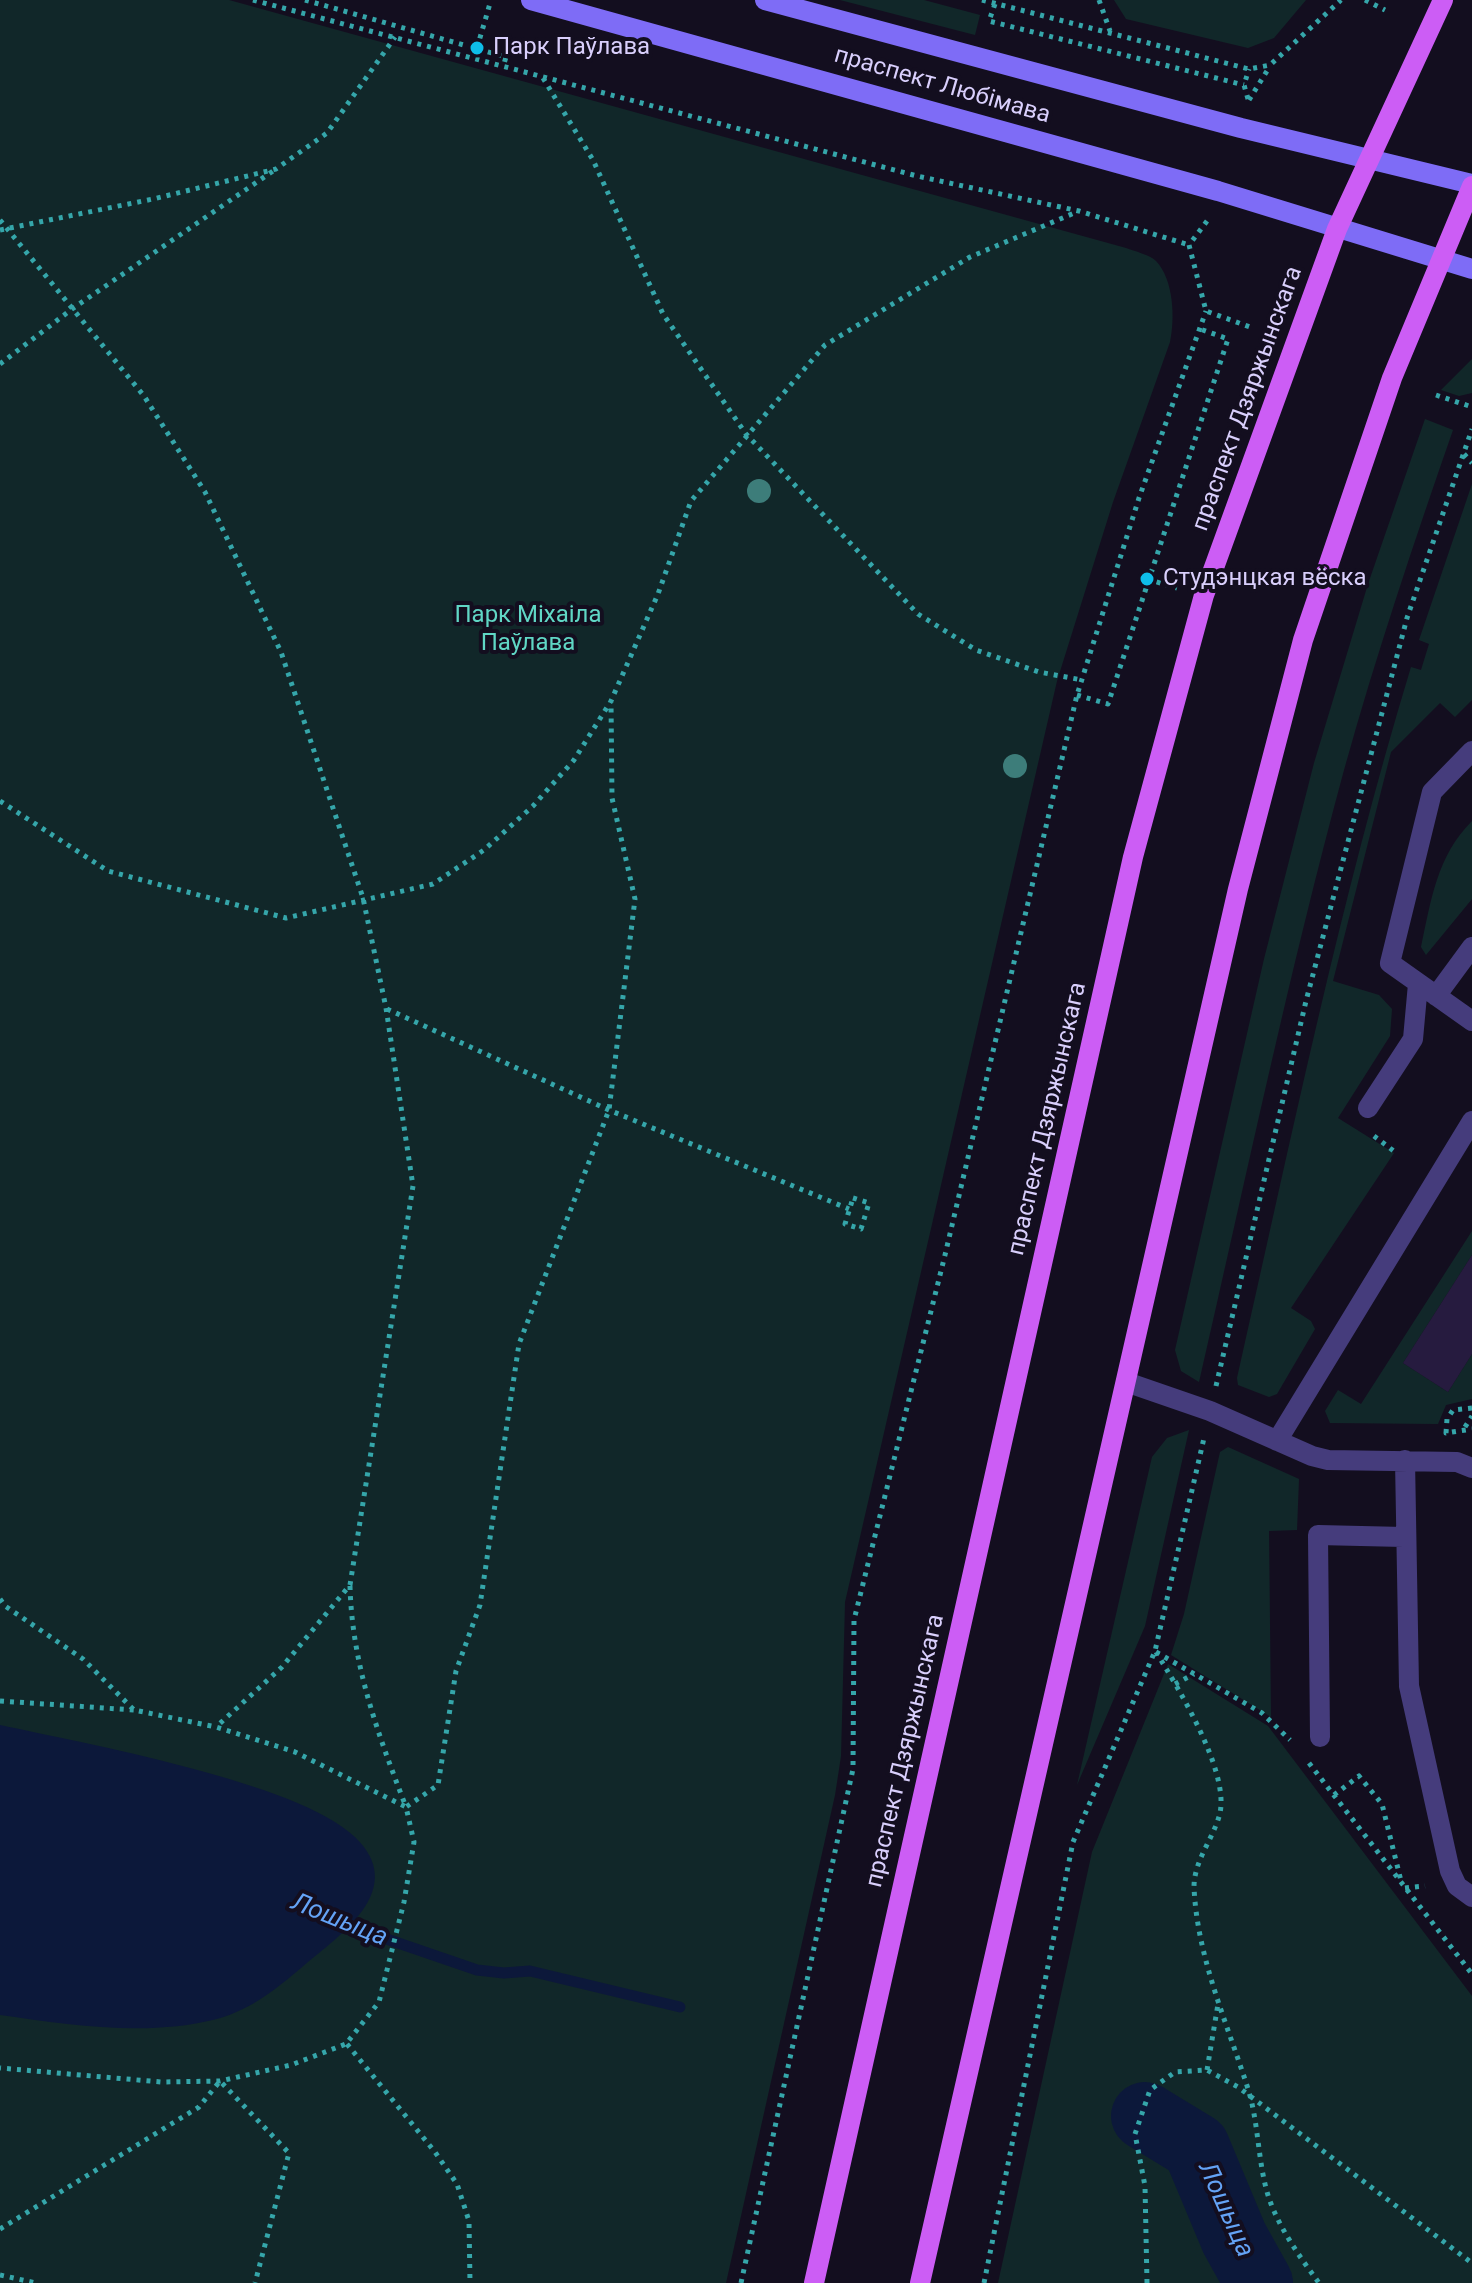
<!DOCTYPE html>
<html>
<head>
<meta charset="utf-8">
<style>
	body { margin:0 }
	canvas { display:block; background:#130e1f }
</style>
</head>
<body>
<canvas width="1472" height="2283"></canvas>
<script>
const g = document.querySelector('canvas').getContext('2d');
g.lineJoin = 'round';
function paint(path, color) {
  g.fillStyle = color;
  g.fill(path, 'evenodd');
}
function trace(path, color, width, dash) {
  g.strokeStyle = color;
  g.lineWidth = width;
  g.lineCap = dash ? 'butt' : 'round';
  g.setLineDash(dash || []);
  g.stroke(path);
}
function write(font, color, halo, rows, align = 'center') {
  g.font = font + ' Roboto,sans-serif';
  g.lineWidth = 8;
  g.setLineDash([]);
  g.textBaseline = 'middle';
  g.strokeStyle = halo;
  g.fillStyle = color;
  for (const [text, x, y, turn = 0] of rows) {
    g.save();
    g.translate(x, y);
    g.rotate((+turn || 0) * Math.PI / 180);
    g.textAlign = isNaN(turn) ? turn : align;
    if (halo) g.strokeText(text, 0, 0);
    g.fillText(text, 0, 0);
    g.restore();
  }
}
paint(new Path2D(`
	M0,0H229L1126,248C1134,251 1150,255 1156,261C1174,280 1175,319 1170,342L1113,502L1057,681L845,1602L841,1756L835,1795L726,2283H0Z
	M840,0H924L980,15L975,35Z
	M1114,0H1306L1274,38L1248,48L1126,19Z
	M1472,359V393L1459,396L1441,390Z
	M1425,419L1453,430C1414,542 1376,655 1344,770C1289,972 1246,1178 1199,1382L1181,1371L1175,1350L1264,959L1314,763L1368,584Z
	M1472,484V700L1455,717L1440,703L1391,752L1333,981L1379,995L1392,1009L1390,1036L1338,1118L1394,1153L1291,1308L1311,1321L1315,1329L1277,1394L1269,1397L1238,1385L1237,1378C1291,1140 1340,900 1411,667L1421,670L1429,644L1419,640Z
	M1472,821V899L1426,955L1421,947C1431,900 1437,856 1472,821Z
	M1472,1231V1255L1403,1363L1448,1392L1472,1354V1399L1446,1405L1438,1424L1330,1423L1325,1411L1338,1390L1361,1404Z
	M1189,1430L1145,1626L1077,1785L1152,1457L1167,1438Z
	M1228,1447L1299,1479L1297,1530L1269,1531L1271,1717L1171,1655L1184,1614L1220,1452Z
	M1168,1664L1268,1726L1472,1996V2283H998L1092,1852Z`), '#112729');
paint(new Path2D(`
	M0,1725C82,1743 299,1782 355,1837C407,1887 345,1932 308,1962C280,1986 253,2009 217,2019C147,2037 70,2025 0,2015Z`), '#0c183a');
trace(new Path2D(`
	M337,1922L477,1970L504,1973L530,1971L680,2007`), '#0c183a', 11);
trace(new Path2D(`
	M1145,2116L1196,2147L1234,2238L1259,2283`), '#0c183a', 68);
paint(new Path2D(`
	M1472,1255V1354L1448,1392L1403,1363Z`), '#261b3f');
trace(new Path2D(`
	M253,0L917,176L1079,211L1189,245
	M305,0L506,57L503,67
	M982,0L1249,69L1270,65L1341,0
	M1099,0L1110,31
	M1365,0L1385,10
	M995,4L989,21L1244,85
	M477,48L491,0
	M543,78L593,160L663,314L746,434L918,614L976,650L1039,672L1082,680
	M1248,99L1244,85L1249,69
	M1249,100L1270,66
	M0,220L144,396L205,492L281,652L363,898L386,1008L413,1186L350,1585L282,1667L216,1727
	M1207,221L1189,245L1206,311L1250,327
	M0,230L153,199L276,169L327,133L395,37
	M0,364L72,309L273,171
	M1436,395L1472,407
	M1464,454L1472,463
	M1147,579L1177,588
	M1077,695L1108,704L1228,339L1200,329
	M0,801L108,871L286,918L433,884L484,850L533,806L574,760L611,701L658,594L691,501L825,345L970,257L1079,211
	M387,1009L609,1110L849,1209
	M1374,1136L1395,1152
	M853,1198L869,1203L861,1229L845,1224Z
	M1216,1386L1306,1001L1407,618L1472,429
	M1472,1408L1453,1410L1447,1419L1446,1433L1472,1429
	M1465,1427L1472,1416
	M350,1586C352,1665 378,1734 406,1807L438,1785L456,1671L480,1605L519,1344L609,1110L635,899L612,798L611,702
	M0,1599L5,1606L83,1659L134,1710L216,1727L295,1752L406,1807L414,1842L404,1902L379,2002L346,2044L291,2065L220,2081L161,2082L0,2068
	M1156,1652C1178,1688 1229,1770 1220,1813C1214,1838 1194,1860 1194,1887C1197,1958 1228,2025 1249,2092C1258,2123 1258,2157 1266,2188C1274,2221 1299,2256 1319,2283
	M1156,1652L1262,1713L1290,1740
	M1175,1684L1194,1674
	M0,1701L134,1710
	M1309,1763L1472,1974
	M1334,1795L1359,1776L1382,1804L1401,1881
	M1405,1888L1425,1886
	M347,2044L435,2152L457,2184L469,2221L470,2283
	M1207,2070L1218,2004
	M0,2229L199,2107L220,2081L289,2153L255,2283
	M0,2275L36,2283
	M741,2283L853,1769L854,1620L945,1255L1077,695L1139,498L1206,311
	M984,2283L1073,1842L1155,1651L1204,1438
	M1147,2283L1145,2186L1135,2134L1150,2090L1175,2072L1207,2070L1238,2087L1472,2263`), '#35a6aa', 5, [4, 6]);
trace(new Path2D(`
	M1472,751L1432,792L1390,963L1472,1021
	M1436,996L1472,947
	M1368,1108L1413,1039L1418,984
	M1126,1382L1210,1411L1312,1456L1328,1460L1457,1462L1472,1468
	M1277,1441L1472,1121
	M1405,1460L1409,1686L1450,1871L1457,1886L1472,1897
	M1320,1737L1318,1535L1404,1537`), '#453c7c', 20);
trace(new Path2D(`
	M531,0L1218,191L1472,269
	M765,0L1241,128L1472,184`), '#7e6cf6', 20);
trace(new Path2D(`
	M814,2283L1133,857L1204,595L1337,229L1443,0
	M920,2283L1238,889L1303,640L1392,378L1472,186`), '#cc5df5', 20);
g.fillStyle = '#3d7d7a';
for (const [x, y] of [
	[759,491],
	[1015,766]
]) {
  g.beginPath();
  g.arc(x, y, 12, 0, 2 * Math.PI);
  g.fill();
}
for (const [x, y, r, color] of [
	[477,48,8,"#0ebde9"],
	[1147,579,8,"#0ebde9"]
]) {
  const dot = new Path2D();
  dot.arc(x, y, r, 0, 2 * Math.PI);
  g.fillStyle = color;
  g.fill(dot);
  trace(dot, '#130e1f', 3);
}
write('24px', '#d9cffc', '#130e1f', [
	["Парк Паўлава",493,48],
	["Студэнцкая вёска",1163,579]
], 'left');
write('24px', '#d9cffc', '#130e1f', [
	["праспект Любімава",942,86,16],
	["праспект Дзяржынскага",1248,399,-70],
	["праспект Дзяржынскага",1048,1119,-77],
	["праспект Дзяржынскага",906,1751,-77]
]);
write('24px', '#60d7c5', '#130e1f', [
	["Парк Міхаіла",528,616],
	["Паўлава",528,644]
]);
write('italic 26px', '#64a3f6', '#130e1f', [
	["Лошыца",339,1921,22],
	["Лошыца",1225,2210,66]
]);
</script>
</body>
</html>
